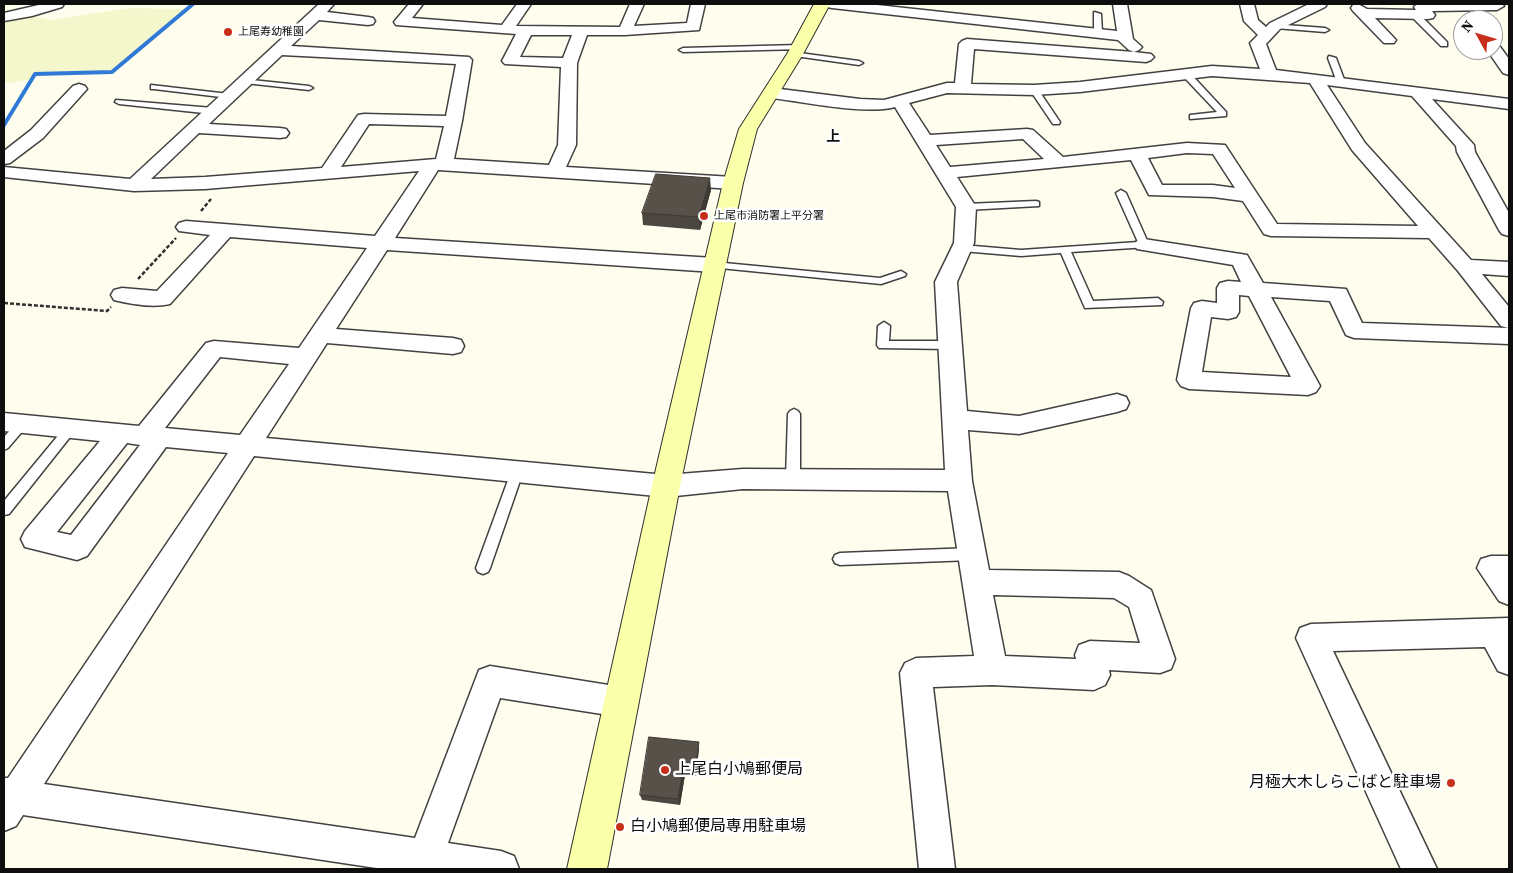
<!DOCTYPE html>
<html>
<head>
<meta charset="utf-8">
<style>
	body { margin:0 }
	#map { position:relative; width:1513px; height:873px; overflow:hidden; background:#fffeee; font-family:"Source Serif 4",serif }
	canvas { display:block }
	.frame { position:absolute; inset:0; border:5px solid #0e0e0e; pointer-events:none }
	.north { position:absolute; left:1453px; top:10px; width:50px; height:50px; box-sizing:border-box; background:#fff; border:1px solid #9f9f9f; border-radius:50%; rotate:309deg; font-size:14px; font-weight:700; line-height:20px; text-align:center; color:#0e0e0e }
	.north::after { content:''; display:block; margin:auto; width:18px; height:22px; background:#c82f1b; clip-path:polygon(50% 0,100% 100%,50% 72%,0 100%) }
</style>
</head>
<body>
<div id="map">
<canvas width="1513" height="873"></canvas>
<div class="frame"></div>
<div class="north">N</div>
</div>
<script>
const g = document.querySelector('canvas').getContext('2d');
g.lineJoin = 'round';
function paint(path, color) {
  g.fillStyle = color;
  g.fill(path, 'evenodd');
}
function trace(path, color, width, dash) {
  g.strokeStyle = color;
  g.lineWidth = width;
  g.lineCap = dash ? 'butt' : 'round';
  g.setLineDash(dash || []);
  g.stroke(path);
}
function write(font, color, halo, rows, align = 'center') {
  g.font = font + ' "Source Serif 4","Noto Sans JP",serif';
  g.lineWidth = 5;
  g.setLineDash([]);
  g.textBaseline = 'middle';
  g.strokeStyle = halo;
  g.fillStyle = color;
  for (const [text, x, y, turn = 0] of rows) {
    g.save();
    g.translate(x, y);
    g.rotate((+turn || 0) * Math.PI / 180);
    g.textAlign = isNaN(turn) ? turn : align;
    if (halo) g.strokeText(text, 0, 0);
    g.fillText(text, 0, 0);
    g.restore();
  }
}
paint(new Path2D(`
	M130,8L187,9L112,72H38L32,79L8,83L4,81V22L35,16L50,20Z`), '#f4f7cc');
trace(new Path2D(`
	M4,125L35,74L112,72L193,4`), '#3079d7', 4);
const lane = new Path2D(`
	M1094,12L1101,14L1102,33L1098,35L1094,33Z
	M1412,13H1418L1447,42V46H1441L1412,17Z
	M1272,24L1325,28L1329,30L1325,32L1275,28H1272Z
	M799,45L803,47L802,49L683,52L679,50L683,48Z
	M792,52L859,61L863,63L859,65L795,56L791,54Z
	M1329,56L1336,58L1345,82L1344,84L1337,82L1328,58Z
	M1182,71H1188L1226,112V116L1190,119V115L1217,112L1182,75Z
	M242,79L309,86L313,88L309,90L245,83L241,81Z
	M151,85L229,94L233,96L229,98L154,89H151Z
	M1031,88H1037L1060,122L1059,124H1053L1030,90Z
	M116,100L213,108L217,111L213,114L119,104L115,102Z
	M1121,190L1126,193L1149,245L1148,247L1071,252L1093,301L1158,298L1163,302L1162,305L1085,308L1061,253L1021,256L962,251L957,248L962,245L1021,250L1138,242L1116,193Z
	M1036,201L1039,202V206L966,210L961,207L966,204Z
	M714,262L880,278L901,271L906,274L905,276L881,284L710,267L709,265Z
	M884,322L890,326L889,341H950L956,345L950,349L879,348L877,345L878,326Z
	M794,409L798,411L800,414V479L798,483L793,484L788,483L786,479L788,414L790,411Z
	M22,419L26,421L28,424L26,427L8,448L4,450V437L18,421Z
	M70,424L74,426L76,429L74,432L9,514L4,515V501L66,426Z
	M517,467L522,468L523,472L490,568L488,572L483,574L478,572L476,568L511,472L512,468Z
	M972,548L977,550L979,554L977,558L972,560L840,565L835,563L833,559L835,555L840,553Z`);
const street = new Path2D(`
	M43,4H64L62,7L32,16L4,21V13Z
	M319,4H334L327,12L368,17L373,18L375,21L373,24L368,25L319,20L291,46L469,57L472,60L462,121L454,159L549,165L558,145L561,67L505,64L502,61L516,34L396,25L394,22L409,4H423L412,18L502,25L517,4H531L516,26L620,27L630,4H644L634,26L687,23L691,4H705L699,30L625,35H587L577,63L576,145L566,167L733,177L740,179L742,183L740,187L733,189L438,170L395,238L714,258L721,260L724,265L721,270L714,272L387,250L336,329L453,338L461,340L464,346L461,352L453,354L327,343L266,438L666,475L743,469L945,470L935,282L954,243L956,207L895,107C865,115 804,102 772,98L766,96L764,93L766,90L772,88L860,99L884,100L947,83H955L959,44L962,41L967,39L1134,52L1129,50L1118,40L832,8L827,7L825,4H868L1117,31L1113,4H1127L1133,39L1142,47L1139,50L1134,52L1151,54L1154,57L1151,60L1146,62L974,49L971,84L1034,85L1080,82L1212,66L1260,69L1250,43L1258,35L1244,21L1240,4H1254L1258,20L1266,27L1270,23L1309,4H1327L1325,7L1280,29L1266,44L1276,70L1509,99V109L1432,99L1474,145L1475,152L1509,213V236L1502,234L1499,230L1457,152L1456,146L1412,96L1327,85L1365,143L1471,260L1509,262V276L1482,274L1509,307V344L1354,338L1346,335L1330,301L1271,297L1320,386L1316,392L1308,395L1189,389L1181,386L1177,380L1191,308L1194,303L1202,301L1217,303V288L1220,283L1228,281L1241,282L1233,265L1137,249L1134,245L1137,241L1144,239L1247,255L1263,283L1346,289L1362,323L1508,328L1501,326L1458,271L1429,238L1271,236L1264,234L1243,201L1213,197L1149,195L1131,160L957,177L976,207L974,243L957,282L967,411L1019,416L1117,394L1126,397L1129,403L1126,409L1117,412L1019,434L968,430L972,481L989,570L1119,572L1129,576L1151,590L1175,659L1171,669L1160,673L1109,670L1110,675L1105,685L1094,690L992,685L933,687L955,869H919L900,673L905,663L916,658L974,656L948,491L743,489L666,497L254,456L44,784L415,838L479,670L490,666L621,687L632,691L637,702L632,713L621,717L500,698L448,843L501,851L514,856L519,869H383L23,815L16,826L4,831V778H8L228,453L166,447L87,556L77,560L25,547L21,539L25,531L100,441L4,431V413L139,426L206,343L214,341L299,348L367,248L230,237L170,304C154,308 130,304 114,300L111,295L114,290L122,288L157,291L210,235L179,231L176,227L179,223L186,221L375,236L419,171L205,189L134,191L4,177V167L130,179ZM531,35H572L563,58L520,57ZM282,55L456,64L446,116L364,114L358,115L322,168L205,177L151,179L199,133L280,138L286,137L289,133L286,129L280,128L209,124ZM1212,76L1310,83L1352,150L1418,226L1277,224L1225,145L1187,143L1063,157L1033,130L1027,129L930,135L909,103L947,93L1034,95L1080,92ZM369,124L444,126L436,159L341,167ZM1023,139L1044,159L950,167L936,145ZM1187,153L1213,154L1235,188L1213,185H1162L1148,158ZM1239,295L1249,296L1291,377L1202,372L1211,317L1228,319L1236,317L1239,312ZM220,357L289,364L240,435L165,428ZM127,443L140,445L71,535L57,532ZM993,595L1114,598L1129,607L1140,643L1090,641L1079,645L1075,655L1076,659L1005,656Z
	M1358,4L1367,9L1416,10L1414,7L1417,4H1502L1504,6L1497,10L1432,11L1435,15L1433,18L1428,19L1375,18L1396,40L1394,43H1384L1353,11L1351,8L1353,5Z
	M1493,42L1498,44L1509,59V75L1503,73L1487,50H1493Z
	M79,84L85,86L87,89L43,138L10,163L4,164V151L31,130L73,86Z
	M1491,556H1509V605L1499,601L1477,568L1481,559Z
	M1508,618L1509,675L1498,671L1485,647L1333,651L1437,869H1401L1296,638L1300,628L1311,624Z`);
const secondary = new Path2D(`
	M814,4H830L803,54L757,129L743,183L680,486L607,869H567L652,486L723,183L739,129L787,54Z`);
trace(lane, '#414141', 3);
trace(street, '#414141', 3);
trace(secondary, '#303030', 2);
trace(new Path2D(`
	M201,211L211,199
	M138,279L176,238
	M4,303L107,311L111,307`), '#303030', 2.5, [4, 2]);
paint(lane, '#fff');
paint(street, '#fff');
paint(secondary, '#faffa9');
paint(new Path2D(`
	M711,190L700,230L643,225L642,213Z
	M699,748L696,776L685,775L680,805L642,800L640,795Z`), '#4b463f');
paint(new Path2D(`
	M710,178L711,190L700,230L699,217Z
	M699,742V748L696,776L695,770Z
	M683,769L685,775L680,805L678,799Z`), '#3d3933');
const building = new Path2D(`
	M656,174L710,178L699,217L642,213Z
	M649,737L699,742L695,770L683,769L678,799L640,795Z`);
paint(building, '#575149');
trace(building, '#3d3933', 1);
for (const [x, y, r, color] of [
	[228,32,5,"#c82f1b"],
	[704,216,5,"#c82f1b"],
	[665,770,5,"#c82f1b"],
	[1451,783,5,"#c82f1b"],
	[620,827,5,"#c82f1b"]
]) {
  const dot = new Path2D();
  dot.arc(x, y, r, 0, 2 * Math.PI);
  g.fillStyle = color;
  g.fill(dot);
  trace(dot, '#fff', 2);
}
write('11px', '#0e0e0e', '#fff', [
	["上尾寿幼稚園",238,32],
	["上尾市消防署上平分署",714,216]
], 'left');
write('bold 14px', '#0e0e0e', '#fff', [
	["上",833,137]
]);
write('16px', '#0e0e0e', '#fff', [
	["上尾白小鳩郵便局",675,770],
	["月極大木しらこばと駐車場",1441,783,"right"],
	["白小鳩郵便局専用駐車場",630,827]
], 'left');
</script>
</body>
</html>
